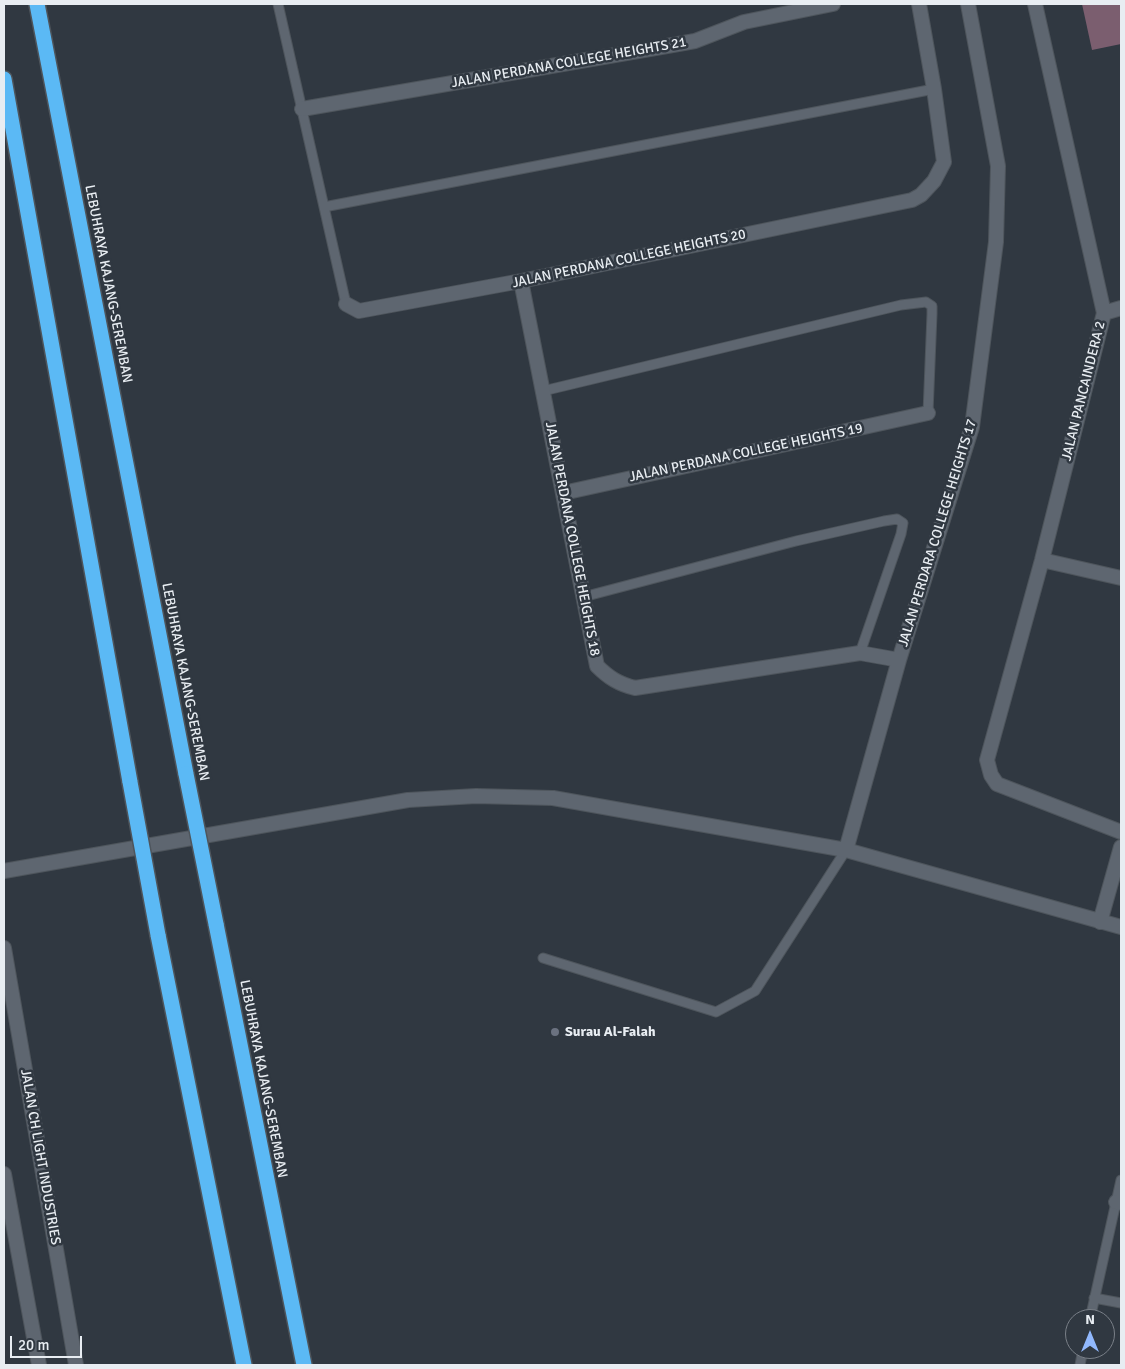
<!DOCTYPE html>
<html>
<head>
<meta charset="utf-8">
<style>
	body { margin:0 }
	#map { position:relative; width:1125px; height:1369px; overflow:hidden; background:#303841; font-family:Signika,sans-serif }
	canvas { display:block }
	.frame { position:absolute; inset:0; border:5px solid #e8edf2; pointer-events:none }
	.north { position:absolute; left:1065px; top:1309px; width:50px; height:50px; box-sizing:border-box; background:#303841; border:1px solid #7a8088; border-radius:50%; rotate:0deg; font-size:14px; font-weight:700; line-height:20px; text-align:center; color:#e8edf2 }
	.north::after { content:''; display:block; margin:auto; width:18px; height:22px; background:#91b8fd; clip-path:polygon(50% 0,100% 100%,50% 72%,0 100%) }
	.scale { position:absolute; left:10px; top:1336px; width:72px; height:22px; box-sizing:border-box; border:2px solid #e8edf2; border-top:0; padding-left:6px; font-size:15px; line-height:18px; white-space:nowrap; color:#e8edf2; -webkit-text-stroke:4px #303841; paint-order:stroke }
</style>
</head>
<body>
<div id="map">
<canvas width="1125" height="1369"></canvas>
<div class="frame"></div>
<div class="north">N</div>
<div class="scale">20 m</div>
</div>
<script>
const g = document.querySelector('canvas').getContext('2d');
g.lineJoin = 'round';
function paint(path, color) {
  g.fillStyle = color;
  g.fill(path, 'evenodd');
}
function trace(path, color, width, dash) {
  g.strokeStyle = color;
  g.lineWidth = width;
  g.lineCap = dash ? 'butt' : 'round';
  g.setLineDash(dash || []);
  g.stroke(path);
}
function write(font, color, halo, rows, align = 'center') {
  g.font = font + ' Signika,sans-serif';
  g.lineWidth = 5;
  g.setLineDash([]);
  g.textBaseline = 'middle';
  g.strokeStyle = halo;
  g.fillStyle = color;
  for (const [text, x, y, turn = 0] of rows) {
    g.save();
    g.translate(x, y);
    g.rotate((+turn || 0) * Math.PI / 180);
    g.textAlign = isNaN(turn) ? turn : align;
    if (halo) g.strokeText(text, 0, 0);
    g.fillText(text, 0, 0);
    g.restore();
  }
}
paint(new Path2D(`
	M1082,4H1121V44L1092,50Z`), '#7b5e6f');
const service = new Path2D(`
	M278,4L346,304
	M324,207L934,89
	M543,391L901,305L926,302L932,306V314L928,413
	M583,597L796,541L884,521L897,519L903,523L901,534L860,653
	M543,958L716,1012L755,991L846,850
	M1094,1298L1121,1303
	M1090,1319L1121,1180
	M1080,1365L1083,1349`);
const minor = new Path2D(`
	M1035,4L1104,313L1042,560L987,760L991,775L997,784L1121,832
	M302,109L667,46L695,41L744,22L833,4
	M521,281L597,666C609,678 619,684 635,688L860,653L899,660
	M346,304L359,311L521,281L912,200L921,195L934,181L944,162L934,89L919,4
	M1104,313L1121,308
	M563,493L928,413
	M1042,560L1121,578
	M846,850L899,660L972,427L996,242L998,166L968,4
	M4,871L408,800L476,796L553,798L846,850L1121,927
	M1100,922L1121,847
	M4,948L76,1365
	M4,1174L39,1365
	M1116,1202L1121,1203`);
const motorway = new Path2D(`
	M37,4L186,774
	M4,79L130,782
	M216,924L304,1365
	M158,935L244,1365`);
trace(service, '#4e555c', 11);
trace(minor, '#4e555c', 16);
trace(motorway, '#4e555c', 18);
trace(service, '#5e6670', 9);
trace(minor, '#5e6670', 14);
trace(motorway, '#5bb9f5', 15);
const motorwayBridge = new Path2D(`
	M186,774L216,924
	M130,782L158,935`);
trace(motorwayBridge, '#4e555c', 18, []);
trace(motorwayBridge, '#5bb9f5', 15);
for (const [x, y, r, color] of [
	[555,1032,5,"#6b7280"]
]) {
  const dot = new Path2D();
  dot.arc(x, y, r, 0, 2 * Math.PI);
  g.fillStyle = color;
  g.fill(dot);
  trace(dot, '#303841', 2);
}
write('14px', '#e8edf2', '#303841', [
	["JALAN PERDANA COLLEGE HEIGHTS 21",569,63,-10],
	["JALAN PERDANA COLLEGE HEIGHTS 20",629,259,-12],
	["LEBUHRAYA KAJANG-SEREMBAN",108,284,79],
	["JALAN PANCAINDERA 2",1084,391,-76],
	["JALAN PERDANA COLLEGE HEIGHTS 19",746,453,-12],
	["JALAN PERDARA COLLEGE HEIGHTS 17",938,533,-73],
	["JALAN PERDANA COLLEGE HEIGHTS 18",572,539,79],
	["LEBUHRAYA KAJANG-SEREMBAN",185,682,79],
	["LEBUHRAYA KAJANG-SEREMBAN",263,1079,79],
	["JALAN CH LIGHT INDUSTRIES",40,1157,80]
]);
write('bold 14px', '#e8edf2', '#303841', [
	["Surau Al-Falah",565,1032]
], 'left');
</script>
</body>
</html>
